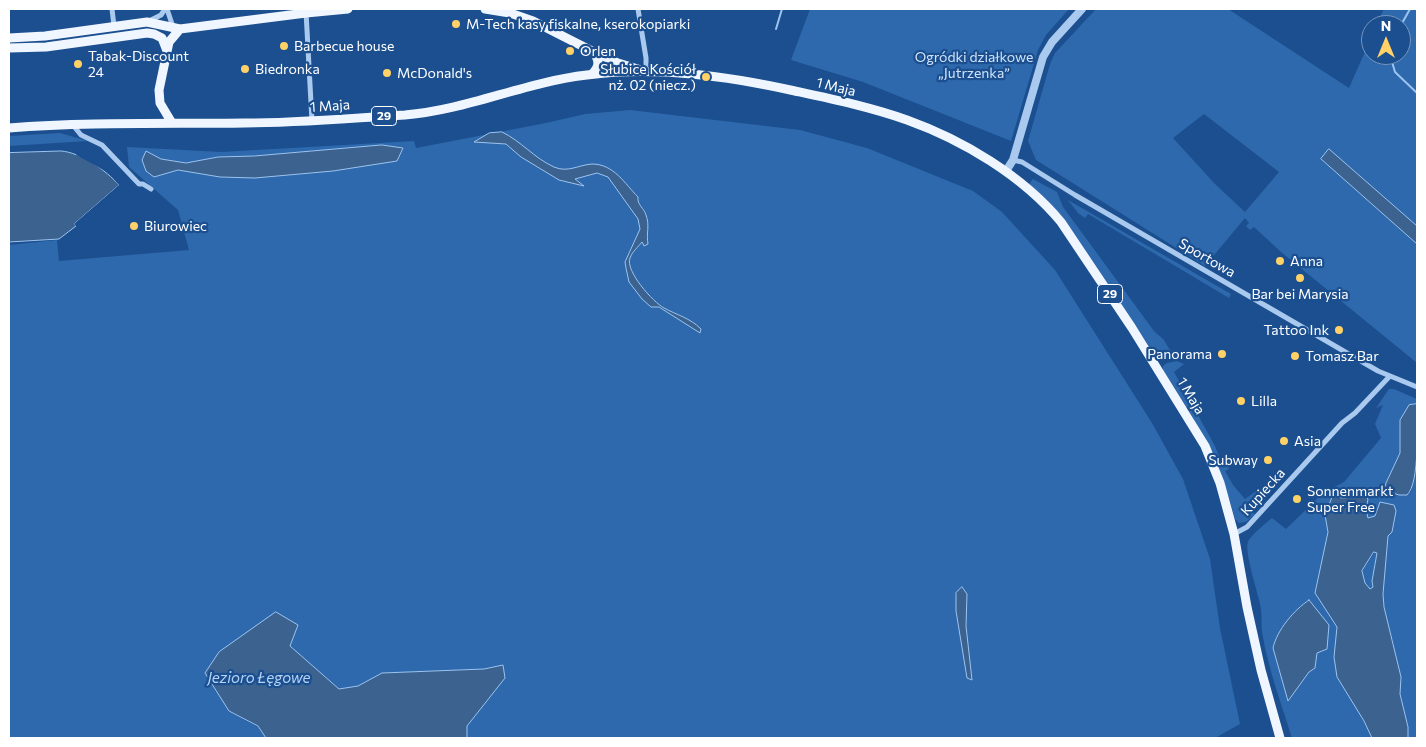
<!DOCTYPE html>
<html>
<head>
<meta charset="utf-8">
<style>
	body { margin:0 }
	#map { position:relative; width:1426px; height:747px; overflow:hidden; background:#1b4f8f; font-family:Commissioner,sans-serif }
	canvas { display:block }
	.frame { position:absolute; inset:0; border:10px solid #fff; pointer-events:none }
	.north { position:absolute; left:1361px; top:15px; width:50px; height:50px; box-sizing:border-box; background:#1b4f8f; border:1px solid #7695bc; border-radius:50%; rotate:0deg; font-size:14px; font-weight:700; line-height:20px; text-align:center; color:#fff }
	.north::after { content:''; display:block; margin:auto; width:18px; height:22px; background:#ffd166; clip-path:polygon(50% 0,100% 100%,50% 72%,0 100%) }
</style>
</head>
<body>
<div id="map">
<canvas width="1426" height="747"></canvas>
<div class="frame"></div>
<div class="north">N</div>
</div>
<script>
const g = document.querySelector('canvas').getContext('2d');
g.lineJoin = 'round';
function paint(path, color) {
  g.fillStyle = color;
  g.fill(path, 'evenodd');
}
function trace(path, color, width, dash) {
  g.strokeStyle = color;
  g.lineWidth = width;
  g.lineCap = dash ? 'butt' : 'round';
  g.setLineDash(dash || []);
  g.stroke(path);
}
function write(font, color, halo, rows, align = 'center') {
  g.font = font + ' Commissioner,sans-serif';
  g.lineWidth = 4.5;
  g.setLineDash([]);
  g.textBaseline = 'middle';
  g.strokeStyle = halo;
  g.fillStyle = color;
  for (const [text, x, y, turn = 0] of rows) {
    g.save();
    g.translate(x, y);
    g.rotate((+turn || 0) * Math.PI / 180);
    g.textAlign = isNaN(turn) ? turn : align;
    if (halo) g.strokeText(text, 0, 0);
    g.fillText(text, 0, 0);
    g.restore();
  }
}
paint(new Path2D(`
	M810,9H1069L1046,35L1038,50L1011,141L863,82L791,60Z
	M1096,9H1228L1349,88L1371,38V55H1401V25H1376L1384,9H1417V226L1329,149L1321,159L1417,244V363L1281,252L1254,227L1250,230L1246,226L1249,223L1245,218L1205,266L1036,160L1028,141L1050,64L1055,53ZM1204,114L1279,172L1245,212L1215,184L1173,138Z
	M630,110L800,130L867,148L973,191L1002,212L1055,270L1152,423L1183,479L1210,559L1220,628L1240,724L1215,738H467V726L505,678L503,665L484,669L382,673L358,686L339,689L290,646L228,711L258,727L266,738H9V245L57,240L59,261L189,250L178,210L129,167L127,147L221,152L414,141L416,148L546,123L585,114ZM382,145L403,148L397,161L333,171L255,178L220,177L178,170L154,177L146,152L161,159L186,163L218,157L254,156Z
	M60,133L88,141L9,146V136Z
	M1033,179L1057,192L1063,207L1154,331C1157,334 1161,337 1164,340C1168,346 1168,350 1175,352L1161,358L1152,351L1061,215L1029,184Z
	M1068,200L1231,294L1229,298L1088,214L1085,218L1078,213Z
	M1177,361L1184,364L1174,372L1215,446L1223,466L1227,464L1229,469L1225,471L1233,485L1245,499L1262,487L1267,491L1250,509L1255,514L1246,522L1239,523L1235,519L1229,498L1193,418L1163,370V366L1167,363Z
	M1389,389H1394L1417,399V404L1409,405L1400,420V453L1386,483L1407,495L1411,492L1417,453V738H1408V727L1400,694L1401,677L1384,607L1383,594L1388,536L1375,517L1367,518L1366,510L1368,499L1345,498L1325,515L1328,532L1315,593L1337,627L1334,657L1372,738H1292C1281,703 1268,668 1262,632C1261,624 1262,616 1261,609C1259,595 1244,553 1248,542C1250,536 1266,523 1272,518L1286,529L1324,492L1344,482L1381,438L1375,424L1383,405L1376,408ZM1309,601L1315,668L1309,672L1288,701L1273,648C1283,630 1292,611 1309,601Z
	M1375,552L1377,553L1372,581L1373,587L1370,589L1365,583L1362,571Z`), '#2e69ad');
const water = new Path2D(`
	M502,132C521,141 534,158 554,167C568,173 578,165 592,164C614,164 625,184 638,197C637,205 644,208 646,215C650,225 646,234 648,244L644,246L642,242C638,247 632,252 630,258C625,271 653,302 664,308C677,315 690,318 701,329L700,333L659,307H651L642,299L629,282L626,268L625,262L640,229L638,219L608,177L597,173L575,179L584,186L559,180L521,157L506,144L474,142L489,133Z
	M382,145L403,148L397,161L333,171L255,178L220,177L178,170L154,177L146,171L142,160L146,151L161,159L186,163L218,157L254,156Z
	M1329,149L1417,226V244L1321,159Z
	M61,151C80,152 107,171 119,185L74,224L76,226L59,239L9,242V153Z
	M1417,404C1417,423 1420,483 1407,495H1399L1384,490L1386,483L1400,453V420L1409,405Z
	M1351,491L1361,492L1368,499L1366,510L1368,518L1375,516L1380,502L1394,505L1396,511L1392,532L1388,536L1383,594L1384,607L1401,677L1400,694L1408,727V738H1372L1364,721L1337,677L1334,657L1337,627L1315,593L1328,532L1325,515L1332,497L1345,498ZM1374,552L1377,553L1372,581L1373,587L1370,589L1365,583L1362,571Z
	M962,587L967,594L966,626L972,680L967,678L956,611V593Z
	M1309,600L1329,625L1327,649L1317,653L1315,668L1309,672L1288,701L1273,648C1277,630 1294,610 1309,600Z
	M276,612L298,625L290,646L339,689L358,686L382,673L484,669L503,665L505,678L467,726V738H266L258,726L229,711L205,673L219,652Z`);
paint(water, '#3c6290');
trace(water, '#9cc4f0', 1);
paint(new Path2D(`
	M77,153L110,171L122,185L78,224L77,227L74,224L119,185L109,173L76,155Z`), '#1b4f8f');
trace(new Path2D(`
	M1401,25L1410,9
	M776,29L782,9
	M1390,55L1395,72L1417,93`), '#9cc4f0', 2);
trace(new Path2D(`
	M112,9L114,26
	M167,9L173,27
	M638,9L646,58V71
	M306,12L312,121
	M149,21L161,15L165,9
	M72,124L81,135L102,145L139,184H143L151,189
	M1013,160L1022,162L1075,195L1378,371L1417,387
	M1234,534L1247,527L1342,423L1355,413L1389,377`), '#a9c9ee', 5);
trace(new Path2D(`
	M1006,171L1013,160L1043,57L1052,42L1082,9`), '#a9c9ee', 8);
trace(new Path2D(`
	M485,9L510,13L533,21L594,52L618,63L641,70
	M9,38L45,36L147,22L180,29L306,13L348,9
	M9,48L46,47L147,33L154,34L162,38L167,51
	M592,74C600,66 599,61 594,52
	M172,123L160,103L159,90L169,42L180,29
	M9,128C88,122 166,124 245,123C299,123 352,118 405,115C467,110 525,82 587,75C657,66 727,76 795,91C832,99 870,107 907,120C963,140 1023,176 1061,222L1132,328L1205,446L1220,483L1234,534L1247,607L1261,670L1280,738`), '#f0f6ff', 9);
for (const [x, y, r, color] of [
	[456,24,5,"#ffd166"],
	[284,46,5,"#ffd166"],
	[570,51,5,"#ffd166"],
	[78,64,5,"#ffd166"],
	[245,69,5,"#ffd166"],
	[387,73,5,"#ffd166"],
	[706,77,5,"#ffd166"],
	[134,226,5,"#ffd166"],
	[1280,261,5,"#ffd166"],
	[1300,278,5,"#ffd166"],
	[1339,330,5,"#ffd166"],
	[1222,354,5,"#ffd166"],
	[1295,356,5,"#ffd166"],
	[1241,401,5,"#ffd166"],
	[1284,441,5,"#ffd166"],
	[1268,460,5,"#ffd166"],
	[1297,499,5,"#ffd166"]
]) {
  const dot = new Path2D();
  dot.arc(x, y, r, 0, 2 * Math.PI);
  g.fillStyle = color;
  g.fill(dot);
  trace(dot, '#1b4f8f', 2);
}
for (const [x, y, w] of [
	[384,116,25],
	[1110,294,25]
]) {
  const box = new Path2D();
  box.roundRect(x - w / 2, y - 9.5, w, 19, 4);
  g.fillStyle = '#1b4f8f';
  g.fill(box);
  trace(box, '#fff', 1);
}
write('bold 12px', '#fff', null, [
	["29",384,116],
	["29",1110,294]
]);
write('14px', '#fff', '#1b4f8f', [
	["M-Tech kasy fiskalne, kserokopiarki",466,24],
	["Barbecue house",294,46],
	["Orlen",580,51],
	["Tabak-Discount",88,56],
	["24",88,72],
	["Biedronka",255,69],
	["Słubice Kościół",696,69,"right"],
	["nż. 02 (niecz.)",696,85,"right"],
	["McDonald's",397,73],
	["Biurowiec",144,226],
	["Anna",1290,261],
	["Bar bei Marysia",1300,294,"center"],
	["Tattoo Ink",1329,330,"right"],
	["Panorama",1212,354,"right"],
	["Tomasz Bar",1305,356],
	["Lilla",1251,401],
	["Asia",1294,441],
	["Subway",1258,460,"right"],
	["Sonnenmarkt",1307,491],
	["Super Free",1307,507]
], 'left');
write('14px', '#cfe3fa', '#1b4f8f', [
	["Ogródki działkowe",974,57],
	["„Jutrzenka”",974,73]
]);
write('14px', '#fff', '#1b4f8f', [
	["1 Maja",836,87,14],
	["1 Maja",330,106,-4],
	["Sportowa",1207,258,30],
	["1 Maja",1191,396,59],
	["Kupiecka",1263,492,-48]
]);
write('italic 15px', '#b5d3f5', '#1b4f8f', [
	["Jezioro Łęgowe",259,678]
]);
</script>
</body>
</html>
